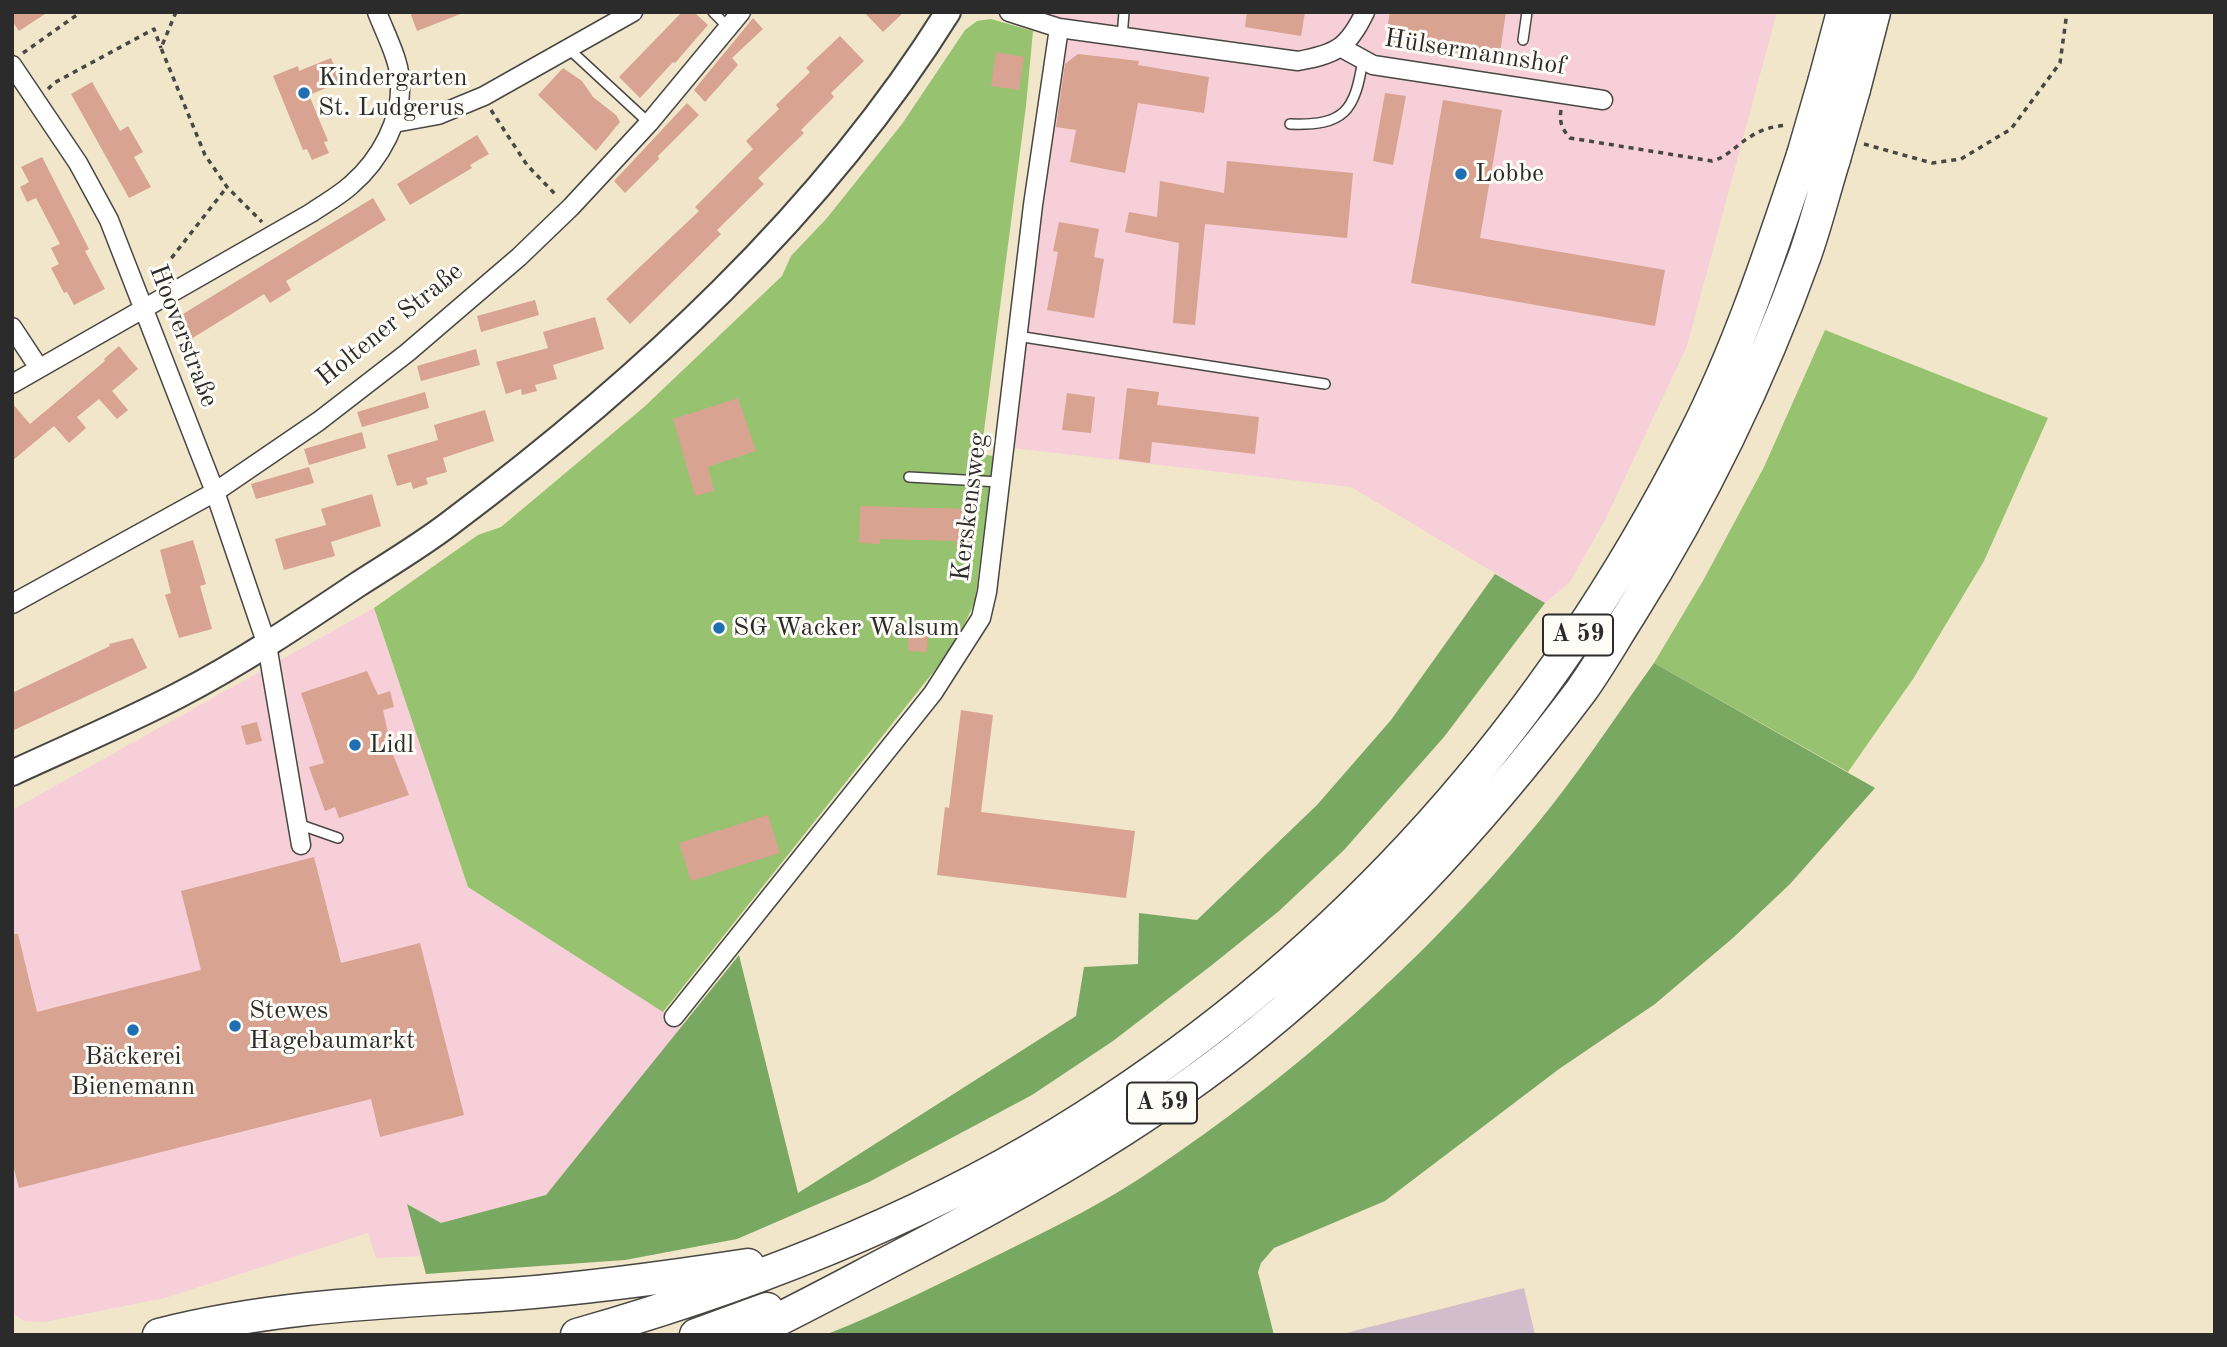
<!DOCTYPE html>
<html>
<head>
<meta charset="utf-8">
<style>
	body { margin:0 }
	#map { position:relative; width:2227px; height:1347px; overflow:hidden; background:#f1e6ca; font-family:"Old Standard TT",serif }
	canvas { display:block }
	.frame { position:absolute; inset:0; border:14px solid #2b2b2b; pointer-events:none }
</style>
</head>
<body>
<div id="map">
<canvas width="2227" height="1347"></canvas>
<div class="frame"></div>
</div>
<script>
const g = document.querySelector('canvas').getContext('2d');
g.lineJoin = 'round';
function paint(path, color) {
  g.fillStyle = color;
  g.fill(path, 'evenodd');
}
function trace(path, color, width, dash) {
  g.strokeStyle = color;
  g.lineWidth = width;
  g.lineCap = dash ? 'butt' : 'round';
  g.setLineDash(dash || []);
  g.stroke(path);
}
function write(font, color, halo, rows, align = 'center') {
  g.font = font + ' "Old Standard TT",serif';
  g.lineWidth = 6;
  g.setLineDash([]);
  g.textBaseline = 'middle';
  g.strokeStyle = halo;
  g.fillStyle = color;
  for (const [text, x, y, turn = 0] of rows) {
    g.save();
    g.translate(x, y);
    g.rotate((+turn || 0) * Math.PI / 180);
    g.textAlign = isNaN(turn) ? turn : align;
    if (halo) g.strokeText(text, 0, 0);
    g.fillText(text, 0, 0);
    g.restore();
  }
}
paint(new Path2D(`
	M1034,12H1777L1687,346L1605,520L1570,582L1545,603L1351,487L1004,447L1049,36Z
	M374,608L468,887L684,1025L546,1196L440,1224L408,1204L421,1256L376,1258L368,1233L165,1298L44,1322L24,1321L12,1313V810Z`), '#f6cfd9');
paint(new Path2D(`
	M1524,1288L1535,1335H1338Z`), '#d1bdcb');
paint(new Path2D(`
	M991,19L1033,31L1026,106L981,454L993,456L975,602L954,646L663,1012L468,887L374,608L478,535L501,527L644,407L782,276L791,256L827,218L902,124L965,30L977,21Z
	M1825,330L2048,418L1984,561L1913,679L1848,772L1654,663L1704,579L1764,467Z`), '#97c26f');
paint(new Path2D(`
	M1495,574L1545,603L1444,737L1344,850L1279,911L1212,965L1113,1041L1032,1095L869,1182L737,1239L625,1260L426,1274L407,1204L441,1223L546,1195L739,955L798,1193L1076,1016L1084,967L1138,964L1139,913L1197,920L1317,805L1391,720Z
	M1654,663L1875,788L1790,884L1734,937L1655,1004L1559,1069L1385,1201L1274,1248L1261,1263L1258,1272L1274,1335H825C888,1310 947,1280 1008,1250C1056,1226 1106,1202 1151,1171C1293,1076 1423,962 1532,830C1576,777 1614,719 1654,663Z`), '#79a862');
paint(new Path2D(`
	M12,12H48L19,31L12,21Z
	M410,12H463V13L417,31Z
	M682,12H694L708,25L675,63L673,62L640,98L619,77Z
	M864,12H904L883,32Z
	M1247,12H1305L1301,36L1245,27Z
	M1390,12H1506L1499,60L1385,41Z
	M753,18L763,29L732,58L738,65L705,102L694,90Z
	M840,36L864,61L831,93L834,97L801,130L804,133L758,178L764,184L717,230L721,234L630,324L606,299L699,211L695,207L753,149L746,141L779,109L776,105L810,72L806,68Z
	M996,52L1024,57L1019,90L991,86Z
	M1078,54L1139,61L1138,65L1209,77L1204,113L1138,103L1125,173L1070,162L1076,130L1056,127L1065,64Z
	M331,58L341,82L309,95L328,141L324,142L329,153L312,160L307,149L303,150L273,76L298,66L299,71Z
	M563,68L582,81L593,97L616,115L620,122L596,151L538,95Z
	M92,82L120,131L128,126L143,152L134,157L151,187L129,198L71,94Z
	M1385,93L1406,96L1393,165L1373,161Z
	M1443,100L1502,110L1480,238L1665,270L1655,326L1411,283Z
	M687,103L699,115L658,156L659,159L625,193L614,181Z
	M477,135L489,154L470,165L472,168L410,205L397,184Z
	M42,157L89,249L85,251L105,289L74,305L67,292L64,293L51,268L59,264L51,248L60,244L36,198L27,202L20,187L29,182L21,167Z
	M1227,161L1353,173L1347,238L1205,224L1195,325L1173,323L1179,243L1125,232L1129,212L1157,217L1160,181L1224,193Z
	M373,198L386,220L286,281L291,290L270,303L264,294L191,339L178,317Z
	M1059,222L1099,229L1094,257L1104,259L1094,318L1047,310L1058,252L1053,251Z
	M535,300L539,315L481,332L477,316Z
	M595,317L604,349L553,365L557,379L535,385L537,391L522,395L521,389L506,394L496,362L548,348L543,332Z
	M119,346L138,369L112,391L128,410L117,419L99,399L77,417L86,428L69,443L54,426L12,461V403L30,424L105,361L104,359Z
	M476,349L480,365L421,381L417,366Z
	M1127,388L1159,392L1157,405L1259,417L1255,454L1152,442L1150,463L1119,459Z
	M425,392L429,408L362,427L357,412Z
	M1067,393L1095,397L1091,433L1062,430Z
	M738,398L756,451L708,467L714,491L695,496L673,419Z
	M485,410L494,441L443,458L447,472L426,478L428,484L413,489L411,482L397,486L387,455L438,440L434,425Z
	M362,432L366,448L309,465L304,449Z
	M309,467L314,483L256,499L251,484Z
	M372,494L381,526L331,542L335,556L284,570L275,539L326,525L321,509Z
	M860,506L975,509L974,546H956V541L880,539V544L859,543Z
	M193,540L206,584L200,586L212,629L179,638L165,595L171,593L160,550Z
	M909,633L928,635L927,652L908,651Z
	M133,638L147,668L12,731V693L110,646L109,644Z
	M367,671L378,695L390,691L394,707L383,710L392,752L409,795L339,818L335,807L325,811L309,767L324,763L301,693Z
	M961,710L993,715L981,812L1135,831L1126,898L937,875L945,807L949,808Z
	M257,722L262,741L246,745L241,726Z
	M768,815L780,853L691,881L679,843Z
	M314,857L341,963L420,943L464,1115L380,1137L371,1099L19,1188L12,1161V934H18L37,1012L201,970L181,891Z`), '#d8a390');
const lane = new Path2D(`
	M713,12L729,28
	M1122,38L1124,12
	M1523,40L1527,12
	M569,49L649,123
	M1290,124C1345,126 1355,111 1363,59
	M1017,336L1325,384
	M909,477L1000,482
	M298,824L338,838`);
const street = new Path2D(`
	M1009,12L1059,28L1298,61C1336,54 1348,48 1365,12
	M1342,48L1373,65L1603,100
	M12,65L78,163L109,220L215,492L267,645L301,845
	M394,123L438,115L484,96L633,12
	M12,327L39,368
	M12,384L311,213C324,204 339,196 351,185C380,160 403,119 400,79C398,57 385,33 377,12
	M12,604L215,492L319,421L407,353L519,257L571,207L649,123L741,12
	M674,1017L933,693L981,618L987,592L1033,205L1059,28`);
const secondary = new Path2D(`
	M12,773C68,747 125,723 179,695C241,663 299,624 357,585C388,565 420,546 449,524C638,382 822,214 948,12`);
const highway = new Path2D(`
	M1825,79L1843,12
	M1854,89L1874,12
	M159,1335C276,1305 392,1302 511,1294C590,1288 669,1277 748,1265
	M577,1335C753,1285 930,1216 1085,1117C1350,948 1551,718 1693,438C1739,348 1771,251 1803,155
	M696,1335L767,1309
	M747,1335C803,1308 856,1279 910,1251C1023,1192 1135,1129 1236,1050C1367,947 1481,824 1581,691C1599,666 1614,639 1630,614C1701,501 1760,380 1805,255C1816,224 1824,191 1834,159`);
trace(lane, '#494743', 12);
trace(street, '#494743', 21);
trace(secondary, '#494743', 28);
trace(highway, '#494743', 35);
trace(new Path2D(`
	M176,12L161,48L205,155L227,187L262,222
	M23,53L81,12
	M48,89L54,83L154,29L161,48
	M491,110L527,165L556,195
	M1561,110C1559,122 1562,129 1570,138L1712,161C1728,157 1736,145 1750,137C1761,129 1775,126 1788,125
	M1864,144L1932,163L1961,159L2011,129L2060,63L2067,12
	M164,276L166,265L227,187`), '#494743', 3.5, [5, 5]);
trace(lane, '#fff', 9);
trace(street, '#fff', 18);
trace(secondary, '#fff', 24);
trace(highway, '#fff', 32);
const highwayBridge = new Path2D(`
	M1803,155L1825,79
	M1834,159L1854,89`);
trace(highwayBridge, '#494743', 35, []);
trace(highwayBridge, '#fff', 32);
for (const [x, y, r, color] of [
	[304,93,7,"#1f6fb2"],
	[1461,174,7,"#1f6fb2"],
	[719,628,7,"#1f6fb2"],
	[355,745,7,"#1f6fb2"],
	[235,1026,7,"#1f6fb2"],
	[133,1030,7,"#1f6fb2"]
]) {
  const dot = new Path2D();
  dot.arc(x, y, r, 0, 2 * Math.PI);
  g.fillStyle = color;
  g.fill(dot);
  trace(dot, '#fdfcf7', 2.5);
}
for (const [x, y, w] of [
	[1578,635,70],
	[1162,1103,70]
]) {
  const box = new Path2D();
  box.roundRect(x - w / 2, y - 20.5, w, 41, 5);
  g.fillStyle = '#fdfcf7';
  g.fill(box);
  trace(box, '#2b2b2b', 2);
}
write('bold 24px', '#2b2b2b', null, [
	["A 59",1578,635],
	["A 59",1162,1103]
]);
write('26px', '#2b2b2b', '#fdfcf7', [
	["Hülsermannshof",1475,53,9],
	["Holtener Straße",390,325,-39],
	["Hooverstraße",183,336,69],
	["Kerskensweg",970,507,-83]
]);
write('26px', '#2b2b2b', '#fdfcf7', [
	["Kindergarten",318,78],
	["St. Ludgerus",318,108],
	["Lobbe",1475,174],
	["SG Wacker Walsum",733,628],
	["Lidl",369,745],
	["Stewes",249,1011],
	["Hagebaumarkt",249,1041],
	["Bäckerei",133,1057,"center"],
	["Bienemann",133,1087,"center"]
], 'left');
</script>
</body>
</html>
